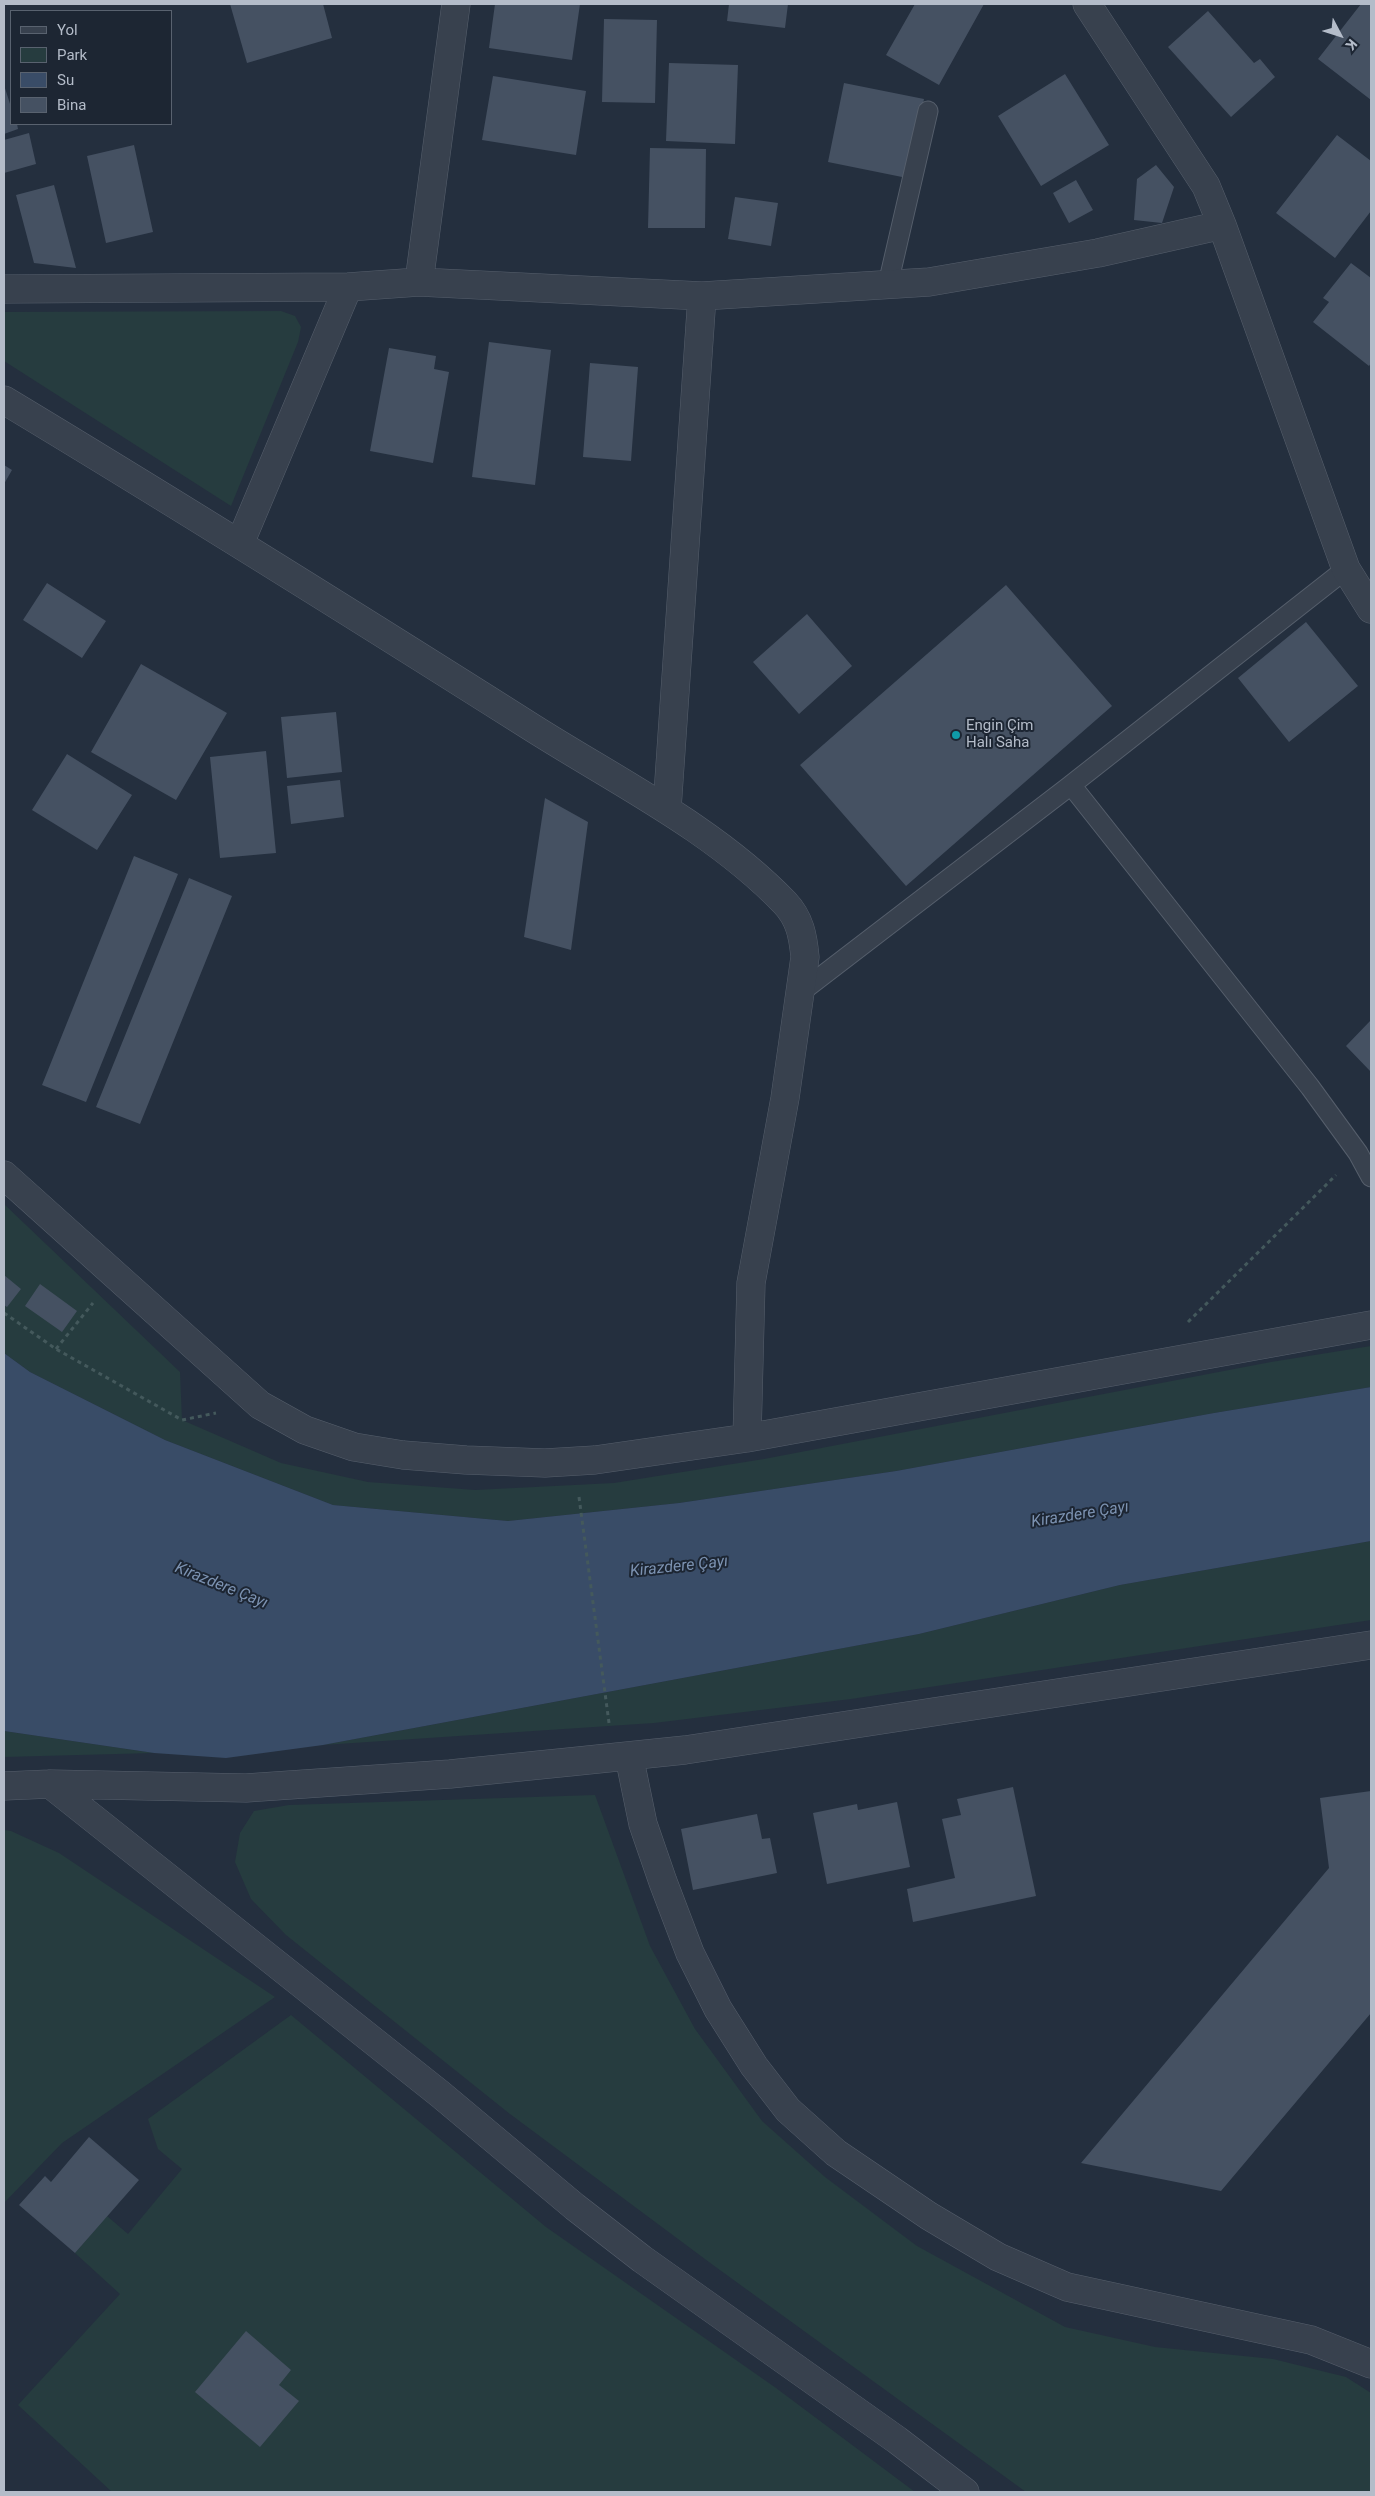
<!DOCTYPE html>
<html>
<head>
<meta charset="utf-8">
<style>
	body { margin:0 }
	#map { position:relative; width:1375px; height:2496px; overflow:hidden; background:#242f3e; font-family:Roboto,sans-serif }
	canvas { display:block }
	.frame { position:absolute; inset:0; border:5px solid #b4bcc9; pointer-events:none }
	.legend { position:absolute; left:10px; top:10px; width:162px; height:115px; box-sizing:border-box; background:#1d2633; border:1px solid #59626f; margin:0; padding:6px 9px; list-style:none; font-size:15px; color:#b4bcc9 }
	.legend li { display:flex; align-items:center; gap:10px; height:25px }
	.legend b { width:25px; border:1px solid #59626f }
	.north { position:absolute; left:1315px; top:10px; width:50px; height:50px; -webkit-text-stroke:4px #1d2633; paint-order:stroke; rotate:130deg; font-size:14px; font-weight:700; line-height:20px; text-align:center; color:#b4bcc9 }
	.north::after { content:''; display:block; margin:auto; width:18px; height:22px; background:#b4bcc9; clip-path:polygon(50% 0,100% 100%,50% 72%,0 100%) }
</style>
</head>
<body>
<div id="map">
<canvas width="1375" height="2496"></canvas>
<div class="frame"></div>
<ul class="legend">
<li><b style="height:6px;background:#38414e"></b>Yol</li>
<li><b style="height:14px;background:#263c3f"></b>Park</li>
<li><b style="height:14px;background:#394c67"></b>Su</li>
<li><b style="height:14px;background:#455162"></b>Bina</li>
</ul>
<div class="north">K</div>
</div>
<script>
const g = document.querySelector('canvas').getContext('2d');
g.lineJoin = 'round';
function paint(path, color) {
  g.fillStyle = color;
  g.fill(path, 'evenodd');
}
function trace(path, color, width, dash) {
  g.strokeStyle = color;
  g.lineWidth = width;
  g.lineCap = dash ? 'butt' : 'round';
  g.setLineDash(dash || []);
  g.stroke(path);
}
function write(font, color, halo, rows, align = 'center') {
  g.font = font + ' Roboto,sans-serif';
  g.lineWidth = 4;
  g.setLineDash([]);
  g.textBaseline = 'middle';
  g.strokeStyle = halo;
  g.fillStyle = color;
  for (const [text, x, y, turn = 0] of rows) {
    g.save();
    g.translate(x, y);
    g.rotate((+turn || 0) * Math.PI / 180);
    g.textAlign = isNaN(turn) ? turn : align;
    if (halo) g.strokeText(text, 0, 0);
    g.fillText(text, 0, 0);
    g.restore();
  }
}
paint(new Path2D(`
	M281,311L295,316L301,327L298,342L231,506L4,361V312Z
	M4,1204L180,1372L182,1420L281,1463L368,1482L475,1490L614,1483L764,1459L1271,1362L1371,1346V1387L1214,1413L896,1471L679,1503L508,1521L333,1505L165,1440L30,1372L4,1353Z
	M1371,1541V1620L851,1699L654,1723L323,1745L919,1634L1120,1585Z
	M4,1731L154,1753L4,1757Z
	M595,1795L650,1946L695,2029L762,2121L825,2177L917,2246L1065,2327L1155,2347L1273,2359L1346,2377L1371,2393V2492H1026L713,2265L510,2114L286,1935L251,1899L235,1862L240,1833L254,1811L289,1805Z
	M4,1830L11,1831L59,1853L275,1997L62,2143L4,2203Z
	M291,2015L546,2227L776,2388L915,2492H112L18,2405L120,2294L75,2253L107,2216L128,2234L182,2169L158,2149L148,2119Z`), '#263c3f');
paint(new Path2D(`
	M4,1353L30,1372L165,1440L333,1505L508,1521L679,1503L896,1471L1214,1413L1371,1387V1541L1120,1585L919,1634L323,1745L226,1758L154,1753L4,1731Z`), '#394c67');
paint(new Path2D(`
	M230,4H323L332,38L247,63Z
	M495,4H580L572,60L489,48Z
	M729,4H788L785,28L727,21Z
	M915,4H984L939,85L886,55Z
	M1361,4H1371V100L1318,59Z
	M1208,11L1254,63L1260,59L1275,77L1231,117L1168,47Z
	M604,19L657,20L655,103L602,102Z
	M669,63L738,65L735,144L666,141Z
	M1065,74L1109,145L1041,186L998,116Z
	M493,76L586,91L576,155L482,140Z
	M844,83L924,99L907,178L828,162Z
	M4,85L11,107V124H17L18,129L4,134Z
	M29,133L36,164L4,173V140Z
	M1337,135L1371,161V211L1335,258L1276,213Z
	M134,145L153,232L106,243L87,156Z
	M650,148L706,149L705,228H648Z
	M1156,165L1174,187L1162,223L1134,220L1137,179Z
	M1076,180L1093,210L1069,223L1053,193Z
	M54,185L76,268L34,263L16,195Z
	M735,197L778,203L771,246L728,239Z
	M1351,263L1371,278V363L1369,366L1313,322L1329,302L1323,298Z
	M489,342L551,350L535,485L472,477Z
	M389,348L436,356L434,369L449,372L433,463L370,451Z
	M590,363L638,367L631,461L583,457Z
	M4,465L12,470L4,484Z
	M47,583L106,621L82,658L23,620Z
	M1006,585L1112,706L906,886L800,765Z
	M807,614L852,666L799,714L753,662Z
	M1306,622L1358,686L1289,742L1238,678Z
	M141,664L227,713L176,800L91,752Z
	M336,712L342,772L287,778L281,717Z
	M266,751L276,853L220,858L210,757Z
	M67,754L132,795L97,850L32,810Z
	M340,780L344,817L291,824L287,786Z
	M545,798L588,822L571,950L524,937Z
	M134,856L178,874L86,1102L42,1085Z
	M189,878L232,896L140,1124L96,1107Z
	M1371,1020V1072L1346,1046Z
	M4,1275L21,1289L7,1307L4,1305Z
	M40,1284L77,1311L62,1332L25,1306Z
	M1013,1787L1036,1896L913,1922L907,1889L955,1878L942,1819L961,1815L957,1799Z
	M1371,1791V2013L1221,2191L1081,2163L1329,1868L1320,1798Z
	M897,1802L910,1867L827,1884L813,1813L857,1804L858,1810Z
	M757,1814L762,1839L770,1838L777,1873L693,1890L681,1829Z
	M89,2137L139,2180L75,2253L19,2205L45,2176L51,2182Z
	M246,2331L291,2370L279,2385L299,2401L260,2447L195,2392Z`), '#455162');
const service = new Path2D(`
	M888,284L928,111
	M1346,569L1071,785L1310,1087L1358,1153L1371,1177
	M801,992L1071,785`);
const minor = new Path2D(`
	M456,4L419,282L702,296L929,282L1098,253L1222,225
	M1087,4L1206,186L1222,225L1346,569L1371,609
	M4,289L348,287L419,282
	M4,400C180,506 354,615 528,725C614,780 713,828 785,903C800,919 803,936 805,957L785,1098L751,1283L747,1438
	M240,543L348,287
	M667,809L702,296
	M4,1175L260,1405L305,1430L354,1447L403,1455L466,1460L545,1463L595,1460L747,1438L1371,1325
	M629,1756L643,1824L663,1882L690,1953L718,2009L754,2066L788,2110L836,2153L929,2216L998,2257L1067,2287L1311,2340L1371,2364
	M50,1784L440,2094L575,2207L642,2259L897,2440L965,2492
	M4,1786L50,1784L246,1788L450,1774L569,1762L685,1750L1371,1645`);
trace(service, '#565f6c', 21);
trace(minor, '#565f6c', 29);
trace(new Path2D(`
	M4,1313L56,1349L182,1420L216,1413
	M1188,1322L1336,1175
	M56,1349L93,1303
	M579,1497L609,1723`), '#44595c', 3, [4, 4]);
trace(service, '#38414e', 19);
trace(minor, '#38414e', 28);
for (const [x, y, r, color] of [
	[956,735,5,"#0f9aa8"]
]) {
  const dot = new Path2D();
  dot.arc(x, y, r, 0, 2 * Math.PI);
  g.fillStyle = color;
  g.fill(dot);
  trace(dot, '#1d2633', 2);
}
write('15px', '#b4bcc9', '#1d2633', [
	["Engin Çim",966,726],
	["Halı Saha",966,743]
], 'left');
write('italic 16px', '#7c92b1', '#1d2633', [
	["Kirazdere Çayı",1080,1515,-9],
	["Kirazdere Çayı",679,1567,-6],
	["Kirazdere Çayı",221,1586,22]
]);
</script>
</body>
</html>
